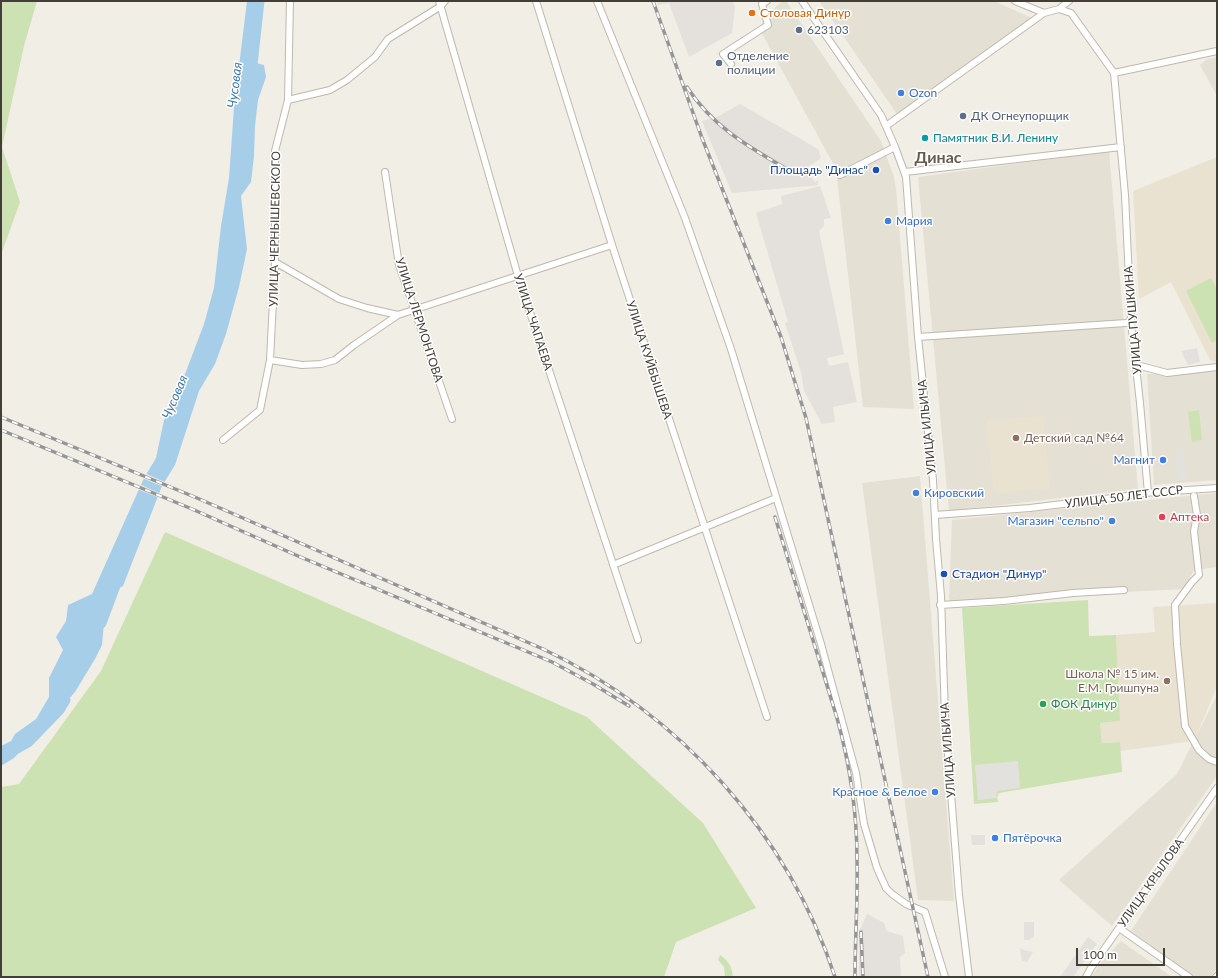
<!DOCTYPE html>
<html>
<head>
<meta charset="utf-8">
<style>
	body { margin:0 }
	#map { position:relative; width:1218px; height:978px; overflow:hidden; background:#f1eee6; font-family:Lato,sans-serif }
	canvas { display:block }
	.frame { position:absolute; inset:0; border:2px solid #433e36; pointer-events:none }
	.scale { position:absolute; left:1076px; top:948px; width:89px; height:18px; box-sizing:border-box; border:2px solid #433e36; border-top:0; padding-left:5px; font-size:12px; line-height:14px; white-space:nowrap; color:#433e36; -webkit-text-stroke:3px #fff; paint-order:stroke }
</style>
</head>
<body>
<div id="map">
<canvas width="1218" height="978"></canvas>
<div class="frame"></div>
<div class="scale">100 m</div>
</div>
<script>
const g = document.querySelector('canvas').getContext('2d');
g.lineJoin = 'round';
function paint(path, color) {
  g.fillStyle = color;
  g.fill(path, 'evenodd');
}
function trace(path, color, width, dash) {
  g.strokeStyle = color;
  g.lineWidth = width;
  g.lineCap = dash ? 'butt' : 'round';
  g.setLineDash(dash || []);
  g.stroke(path);
}
function write(font, color, halo, rows, align = 'center') {
  g.font = font + ' Lato,sans-serif';
  g.lineWidth = 3;
  g.setLineDash([]);
  g.textBaseline = 'middle';
  g.strokeStyle = halo;
  g.fillStyle = color;
  for (const [text, x, y, turn = 0] of rows) {
    g.save();
    g.translate(x, y);
    g.rotate((+turn || 0) * Math.PI / 180);
    g.textAlign = isNaN(turn) ? turn : align;
    if (halo) g.strokeText(text, 0, 0);
    g.fillText(text, 0, 0);
    g.restore();
  }
}
paint(new Path2D(`
	M783,1H786L881,141L893,174L896,188L914,409L863,407L836,169L760,30L764,17Z
	M819,1H994L1032,18L897,114Z
	M1217,57V96L1200,65L1207,59Z
	M1109,151L1138,489L949,511L918,177Z
	M1217,371V480L1154,485L1147,374Z
	M920,476L954,901L918,900L862,483Z
	M1217,493V567L1194,570L1184,589L949,601L952,520Z
	M1217,695V776L1112,926L1059,880L1177,774Z
	M1217,802V968L1211,977H1194L1131,931Z
	M1121,941L1162,970L1172,977H1091L1100,964Z`), '#e5e0d4');
paint(new Path2D(`
	M657,1H732L735,6L732,33L689,57L669,3L658,5Z
	M740,104L818,149L821,158L805,169L815,182L818,180V185L732,193L702,121L715,118Z
	M820,186L831,218L824,219V226L819,231L844,354L827,358L829,366L848,362L857,402L833,407L835,422L822,424L804,391L801,372L785,323L788,322L756,213L782,204L781,196Z
	M867,914L884,923L887,931L903,936L905,953L900,957L901,977H859V932Z`), '#e4e0db');
paint(new Path2D(`
	M1217,157V362L1210,360L1171,282L1139,299L1133,191Z
	M1043,416L1050,488L994,494L986,421Z
	M1217,603V687L1194,741L1120,751V742L1102,743L1100,723L1119,721L1116,635L1155,632L1153,607Z`), '#e9e2d1');
paint(new Path2D(`
	M1,1H37L24,46L2,147L20,202L1,255Z
	M1211,278L1217,289V340L1212,343L1186,291Z
	M1199,410L1202,440L1192,442L1188,412Z
	M165,532L587,717L703,823L756,908L676,942L664,977H1V787L19,784L101,671Z
	M1088,600L1089,636L1116,635L1120,721L1100,723L1102,743L1120,742L1122,772L999,793L997,797L998,802L974,804L962,608Z
	M720,955C729,961 732,967 733,977H725L724,967L718,960Z`), '#cde2b2');
paint(new Path2D(`
	M1197,348L1200,362L1188,365L1181,351Z
	M1179,447H1182L1186,480H1178L1175,455Z
	M1018,761L1020,788L997,791L996,798L978,800L975,765Z
	M971,835H985V845H972Z
	M1024,922H1034V936L1030,940H1024Z
	M1088,937L1097,944L1073,977H1060Z
	M1020,949L1033,952L1027,962L1022,961Z`), '#e3e1de');
paint(new Path2D(`
	M247,1H265L258,9L252,62L264,65L266,77L258,100L255,126L254,156L251,182L241,196L247,249L239,287L226,334L215,364L199,391L175,465L162,486L123,586L112,592L105,612L102,645L95,659L75,692L59,710L14,758L1,766V746L11,741L15,734L36,719L49,697V678L63,650L56,637L66,621L68,605L92,594L144,478L156,458L164,420L185,374L204,324L214,288L221,226L229,178L234,107Z`), '#a7cee9');
paint(new Path2D(`
	M144,473L167,483L164,487L142,478Z
	M139,484L161,494L160,498L137,489Z`), '#f1eee6');
trace(new Path2D(`
	M251,74L259,1
	M101,623L116,583
	M1,757L28,742L59,710L65,700`), '#a7cee9', 11);
const minor = new Path2D(`
	M439,1L518,276L638,640
	M536,1L612,245L767,717
	M597,1L685,218L731,349L821,644L856,773L864,824L877,868L886,888L892,894L906,904L925,912L945,977
	M802,1L881,115L895,147L906,177L918,337L933,480L936,539L941,596L945,717L959,895L969,977
	M1015,1L1044,13
	M1059,9L1069,1
	M731,64L723,54L768,25L762,4L767,1
	M1114,73L1217,51
	M288,100L330,90L347,80L375,57L388,39L441,6L445,1
	M886,126L1044,13L1059,9L1071,13L1114,73L1125,195L1131,321L1140,403L1148,493
	M385,172L399,265L452,419
	M905,172L1121,147
	M840,175L895,147
	M275,262L339,299L367,308L398,315L612,245
	M918,337L1126,323L1131,321
	M270,360L302,365L321,364L335,360L354,345L398,315
	M1137,365L1167,373L1217,367
	M223,440L260,410L270,360L275,262V151L288,100L290,1
	M1194,496L1197,515L1194,531L1199,575L1192,582L1175,605L1177,644L1185,726L1199,750L1209,759L1217,762
	M935,515L1030,508L1120,497L1143,493L1217,488
	M613,565L776,498
	M940,605L1004,601L1073,593L1124,590
	M1119,928L1189,977
	M1086,977L1091,968L1217,788
	M1216,977L1217,976`);
trace(minor, '#bfb8ac', 8);
trace(minor, '#fff', 6);
const rail = new Path2D(`
	M653,1L702,138L781,337L806,418L928,977
	M687,87C711,125 747,146 785,168
	M1,417L197,498L543,649C679,713 788,833 835,977
	M1,430L192,509L298,556L552,662L593,684L629,706
	M775,517L837,718C850,765 857,812 857,860C858,899 855,938 855,977
	M861,932L863,977`);
trace(rail, '#959595', 3.5);
trace(rail, '#fff', 2, [6]);
for (const [x, y, r, color] of [
	[752,13,4,"#e8710a"],
	[799,30,4,"#5c6f8a"],
	[719,63,4,"#5c6f8a"],
	[901,93,4,"#3f7fe0"],
	[963,116,4,"#5c6f8a"],
	[925,138,4,"#0f9aa8"],
	[876,170,4,"#1a4fb4"],
	[888,221,4,"#3f7fe0"],
	[1016,438,4,"#8d6e63"],
	[1163,460,4,"#3f7fe0"],
	[916,493,4,"#3f7fe0"],
	[1162,517,4,"#e0444e"],
	[1112,521,4,"#3f7fe0"],
	[944,574,4,"#1a4fb4"],
	[1167,681,4,"#8d6e63"],
	[1043,704,4,"#2e9e5b"],
	[935,792,4,"#3f7fe0"],
	[995,838,4,"#3f7fe0"]
]) {
  const dot = new Path2D();
  dot.arc(x, y, r, 0, 2 * Math.PI);
  g.fillStyle = color;
  g.fill(dot);
  trace(dot, '#fff', 1.5);
}
write('12px', '#c56008', '#fff', [
	["Столовая Динур",760,13]
], 'left');
write('12px', '#4e5e75', '#fff', [
	["623103",807,30],
	["Отделение",727,56],
	["полиции",727,70],
	["ДК Огнеупорщик",971,116]
], 'left');
write('12px', '#366cbe', '#fff', [
	["Ozon",909,93],
	["Мария",896,221],
	["Магнит",1155,460,"right"],
	["Кировский",924,493],
	["Магазин \"сельпо\"",1104,521,"right"],
	["Красное & Белое",927,792,"right"],
	["Пятёрочка",1003,838]
], 'left');
write('12px', '#0d838f', '#fff', [
	["Памятник В.И. Ленину",933,138]
], 'left');
write('12px', '#164399', '#fff', [
	["Площадь \"Динас\"",868,170],
	["Стадион \"Динур\"",952,574,"left"]
], 'right');
write('12px', '#433e36', '#fff', [
	["УЛИЦА ЧЕРНЫШЕВСКОГО",275,229,-89],
	["УЛИЦА ЛЕРМОНТОВА",419,320,72],
	["УЛИЦА ПУШКИНА",1133,320,-95],
	["УЛИЦА ЧАПАЕВА",533,322,72],
	["УЛИЦА КУЙБЫШЕВА",649,360,72],
	["УЛИЦА ИЛЬИЧА",927,427,-96],
	["УЛИЦА 50 ЛЕТ СССР",1124,497,-7],
	["УЛИЦА ИЛЬИЧА",948,750,-94],
	["УЛИЦА КРЫЛОВА",1151,883,-55]
]);
write('12px', '#785e54', '#fff', [
	["Детский сад №64",1024,438],
	["Школа № 15 им.",1159,674,"right"],
	["Е.М. Гришпуна",1159,688,"right"]
], 'left');
write('12px', '#be3a42', '#fff', [
	["Аптека",1170,517]
], 'left');
write('12px', '#27864d', '#fff', [
	["ФОК Динур",1051,704]
], 'left');
write('italic 13px', '#3978a6', '#fff', [
	["Чусовая",235,85,-83],
	["Чусовая",175,397,-67]
]);
write('bold 16px', '#655c4e', '#fff', [
	["Динас",938,158]
]);
</script>
</body>
</html>
